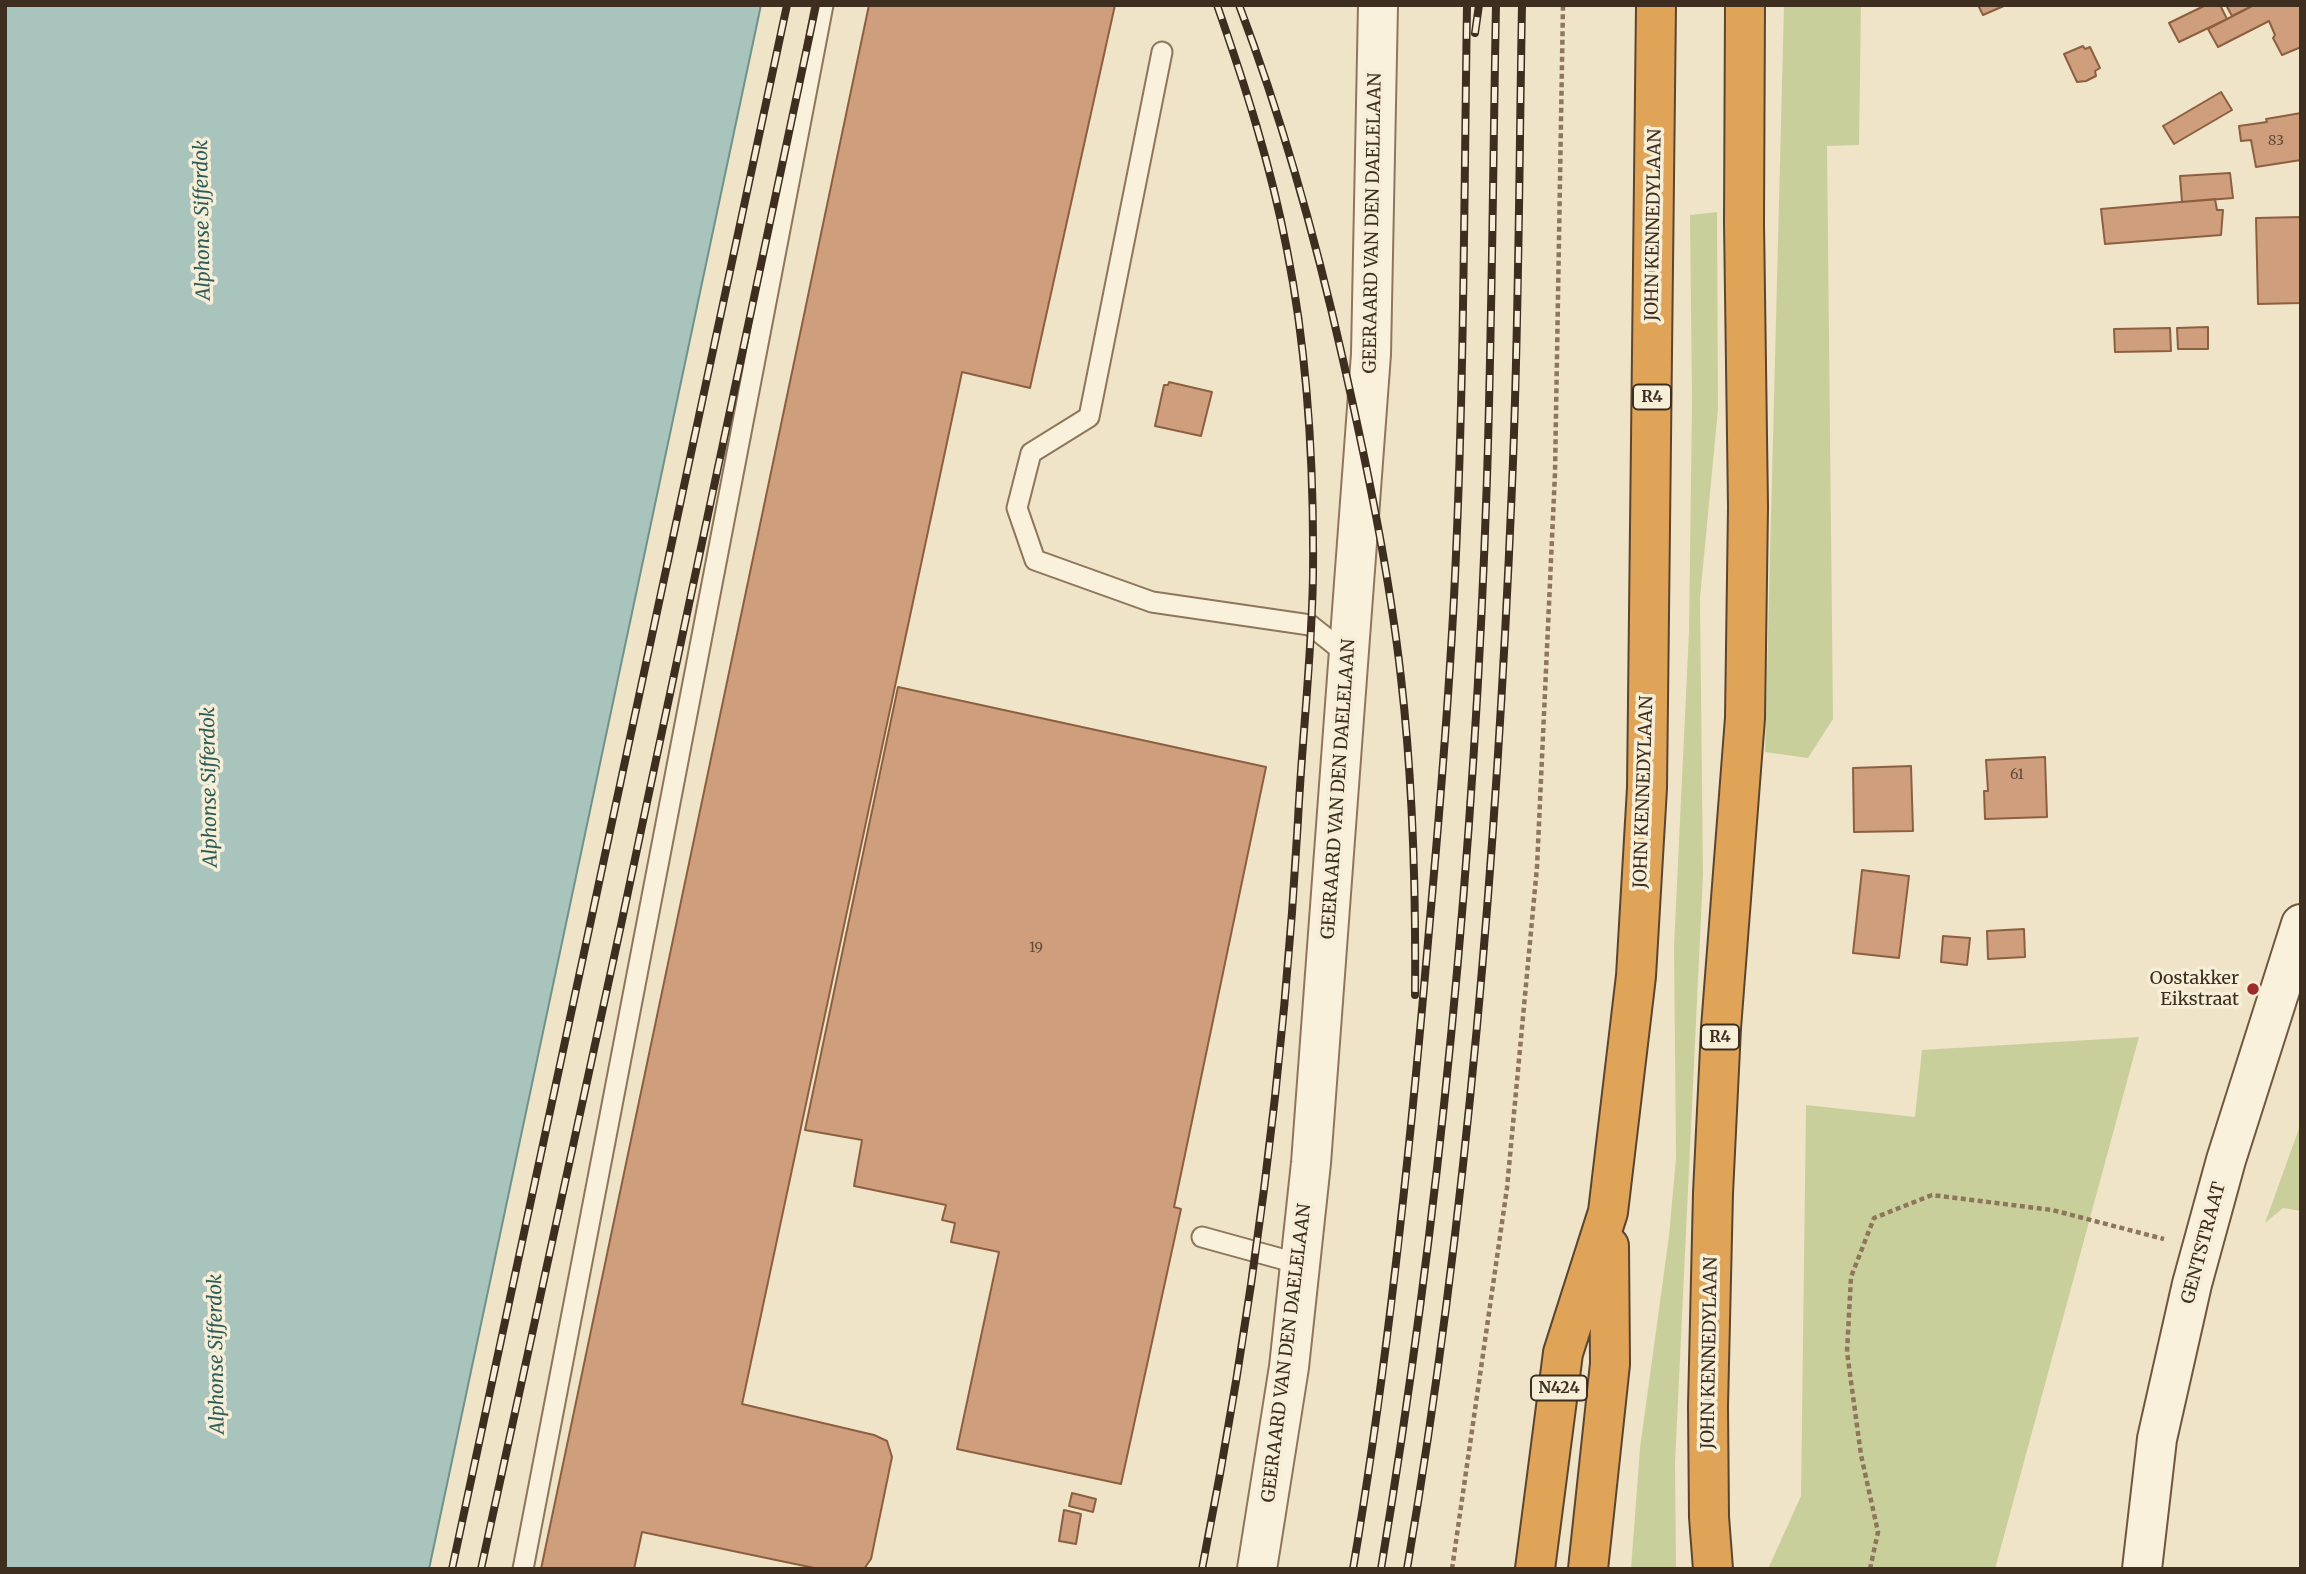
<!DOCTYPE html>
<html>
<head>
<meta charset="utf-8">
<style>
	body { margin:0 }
	#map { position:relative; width:2306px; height:1574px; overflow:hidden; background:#f0e4c8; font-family:Merriweather,serif }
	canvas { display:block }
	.frame { position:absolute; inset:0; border:7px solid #3d2e20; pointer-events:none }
</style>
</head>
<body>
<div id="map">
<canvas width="2306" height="1574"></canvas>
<div class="frame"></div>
</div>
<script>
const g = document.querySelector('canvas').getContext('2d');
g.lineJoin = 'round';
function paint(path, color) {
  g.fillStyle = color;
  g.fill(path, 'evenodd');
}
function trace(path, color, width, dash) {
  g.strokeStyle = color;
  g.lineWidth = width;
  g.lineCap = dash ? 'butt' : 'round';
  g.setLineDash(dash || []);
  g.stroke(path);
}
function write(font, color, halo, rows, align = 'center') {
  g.font = font + ' Merriweather,serif';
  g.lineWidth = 7;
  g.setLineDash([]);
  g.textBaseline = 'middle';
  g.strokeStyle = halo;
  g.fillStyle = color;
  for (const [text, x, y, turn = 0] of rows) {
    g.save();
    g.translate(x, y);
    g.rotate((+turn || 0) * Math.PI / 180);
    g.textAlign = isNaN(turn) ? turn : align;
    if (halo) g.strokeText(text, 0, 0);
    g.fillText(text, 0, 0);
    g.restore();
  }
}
paint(new Path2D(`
	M1784,5H1861L1859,145L1827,146L1833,719L1808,758L1765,752Z
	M1717,212L1718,409L1700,598L1703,875L1675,1463L1676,1569H1631L1640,1448L1669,1236L1676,1158L1674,946L1689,631L1692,402L1690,215Z
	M2139,1037L1995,1569H1768L1801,1496L1806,1105L1915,1117L1922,1050Z
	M2301,1123V1211L2283,1208L2265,1223Z`), '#c9cf9b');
const water = new Path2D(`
	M5,5H761L429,1569H5Z`);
paint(water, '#a9c4bc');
trace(water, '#6f938a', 2);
const building = new Path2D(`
	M869,5H1115L1030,388L962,372L742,1404L874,1435L887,1441L892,1457L871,1559L864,1569H819L642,1532L634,1569H541Z
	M1978,5H2006L1983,15Z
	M2206,5H2220L2227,19L2179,42L2169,23Z
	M2226,5H2254L2232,16Z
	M2254,5H2301V47L2282,55L2273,38L2275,35L2269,21L2218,47L2208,29Z
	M2083,46L2085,49L2090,47L2100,68L2095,71L2096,76L2086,81L2077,82L2064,54Z
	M2221,92L2232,110L2174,144L2163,126Z
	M2301,113V160L2256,167L2251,140L2241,141L2239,126L2267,122L2266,119Z
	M2230,173L2233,198L2182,202L2180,176Z
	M2215,199L2217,210H2223L2221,235L2105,244L2101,209Z
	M2301,217V303L2258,304L2256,218Z
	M2208,327V349H2178L2177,328Z
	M2170,328L2171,351L2115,352L2114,329Z
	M1169,382L1212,392L1201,436L1155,426L1164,385H1168Z
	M898,687L1266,767L1174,1207L1181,1209L1121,1484L957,1449L999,1252L951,1242L955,1223L942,1220L946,1205L854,1186L862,1140L805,1130Z
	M2045,757L2047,817L1985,819L1984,791H1988L1986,760Z
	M1911,766L1913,831L1854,832L1853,768Z
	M1862,870L1909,876L1899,958L1853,953Z
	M2024,929L2025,957L1988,959L1987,931Z
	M1943,936L1970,938L1967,965L1941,962Z
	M1072,1493L1096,1499L1093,1512L1069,1506Z
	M1064,1510L1081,1514L1076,1544L1059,1541Z`);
paint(building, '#cf9f7d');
trace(building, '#8d5f41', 2);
const lane = new Path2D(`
	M1162,52L1089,417L1031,453L1017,508L1035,560L1152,602L1310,625L1349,656
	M1202,1237L1300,1264
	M523,1569L823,5`);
const street = new Path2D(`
	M1257,1569L1289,1367L1311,1163L1371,354L1378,5`);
const secondary = new Path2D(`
	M2142,1569L2157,1439L2192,1284L2226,1160L2301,924`);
const highway = new Path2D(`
	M1535,1569L1563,1353L1608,1212L1636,976L1647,788L1656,5
	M1588,1569L1610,1364L1609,1246
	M1713,1569L1709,1517L1708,1406L1713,1193L1721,1028L1745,718L1748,507L1744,222L1745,5`);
trace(lane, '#8d765c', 23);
trace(street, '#8d765c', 42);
trace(secondary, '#6f573f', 42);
trace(highway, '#5b4430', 42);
trace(new Path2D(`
	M1452,1569L1507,1188L1537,867L1555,473L1563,5
	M1870,1569L1878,1532L1861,1455L1847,1352L1851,1277L1874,1218L1932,1195L2052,1210L2164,1239`), '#8d765c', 4.5, [5, 3.5]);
trace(lane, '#faf1dc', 19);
trace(street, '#faf1dc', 38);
trace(secondary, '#faf1dc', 38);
trace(highway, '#e0a458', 38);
const rail = new Path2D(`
	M1239,5C1283,121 1316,240 1343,360C1367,466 1389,571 1401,678C1413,783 1416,889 1415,995
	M1475,33L1479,5
	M452,1569L787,5
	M481,1569L621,925L816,5
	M1202,1569C1251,1322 1284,1071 1298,820C1302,738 1312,656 1313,574C1314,466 1308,356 1287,250C1271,166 1245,85 1217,5
	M1353,1569C1385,1380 1406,1189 1423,998C1435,864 1447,730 1454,597C1464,400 1464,202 1467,5
	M1381,1569C1441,1209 1475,843 1487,478C1492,321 1493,163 1496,5
	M1407,1569C1468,1211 1497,848 1512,486C1519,326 1519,166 1522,5`);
trace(rail, '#3d2e20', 8);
trace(rail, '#f7eed8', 5, [16]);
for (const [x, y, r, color] of [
	[2253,989,7,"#9e2a2b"]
]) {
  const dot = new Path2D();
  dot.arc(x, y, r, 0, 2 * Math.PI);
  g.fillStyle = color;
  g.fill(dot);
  trace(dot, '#f7eed8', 2.5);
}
write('14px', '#624a37', null, [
	["83",2276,141],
	["61",2017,775],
	["19",1036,948]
]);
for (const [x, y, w] of [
	[1652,397,38],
	[1720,1037,38],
	[1559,1388,56]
]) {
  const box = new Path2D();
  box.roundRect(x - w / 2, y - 12.5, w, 25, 5);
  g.fillStyle = '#f7eed8';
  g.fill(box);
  trace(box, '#3d2e20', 2);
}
write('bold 16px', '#3d2e20', null, [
	["R4",1652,397],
	["R4",1720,1037],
	["N424",1559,1388]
]);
write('18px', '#3d2e20', '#f7eed8', [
	["GEERAARD VAN DEN DAELELAAN",1373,223,-89],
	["JOHN KENNEDYLAAN",1654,225,-89],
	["GEERAARD VAN DEN DAELELAAN",1339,789,-86],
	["JOHN KENNEDYLAAN",1644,792,-88],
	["GENTSTRAAT",2204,1243,-75],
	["GEERAARD VAN DEN DAELELAAN",1287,1353,-83],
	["JOHN KENNEDYLAAN",1710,1353,-89]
]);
write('18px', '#3d2e20', '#f7eed8', [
	["Oostakker",2239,979],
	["Eikstraat",2239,1000]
], 'right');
write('italic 19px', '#2f5d5a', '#f7eed8', [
	["Alphonse Sifferdok",203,220,-91],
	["Alphonse Sifferdok",210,787,-91],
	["Alphonse Sifferdok",217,1354,-91]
]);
</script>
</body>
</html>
